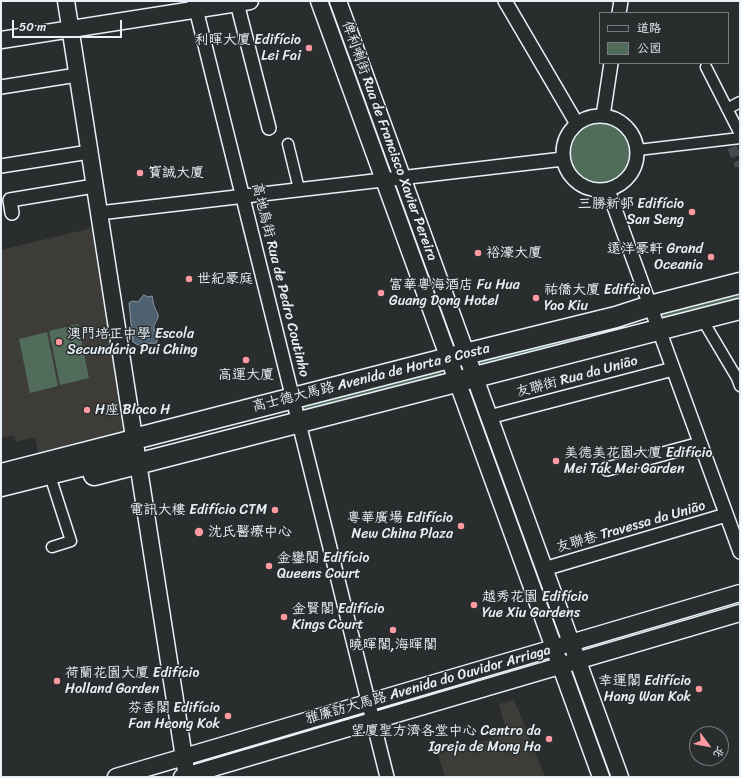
<!DOCTYPE html>
<html>
<head>
<meta charset="utf-8">
<style>
	body { margin:0 }
	#map { position:relative; width:741px; height:778px; overflow:hidden; background:#2a2d2e; font-family:Sriracha,"LXGW WenKai TC",sans-serif }
	canvas { display:block }
	.frame { position:absolute; inset:0; border:2px solid #e8f1f8; pointer-events:none }
	.legend { position:absolute; left:599px; top:12px; width:130px; height:52px; box-sizing:border-box; background:#2a2d2e; border:1px solid #767b7f; margin:0; padding:5px 7px; list-style:none; font-size:12px; color:#e8f1f8 }
	.legend li { display:flex; align-items:center; gap:8px; height:20px }
	.legend b { width:20px; border:1px solid #767b7f }
	.north { position:absolute; left:689px; top:726px; width:40px; height:40px; box-sizing:border-box; background:#2a2d2e; border:1px solid #767b7f; border-radius:50%; rotate:122deg; font-size:11px; font-weight:700; line-height:16px; text-align:center; color:#e8f1f8 }
	.north::after { content:''; display:block; margin:auto; width:14px; height:18px; background:#ff9aa2; clip-path:polygon(50% 0,100% 100%,50% 72%,0 100%) }
	.scale { position:absolute; left:12px; top:20px; width:110px; height:18px; box-sizing:border-box; border:2px solid #e8f1f8; border-top:0; padding-left:5px; font-size:12px; line-height:14px; white-space:nowrap; color:#e8f1f8; -webkit-text-stroke:3px #2a2d2e; paint-order:stroke }
</style>
</head>
<body>
<div id="map">
<canvas width="741" height="778"></canvas>
<div class="frame"></div>
<ul class="legend">
<li><b style="height:5px;background:#2a2d2e"></b>道路</li>
<li><b style="height:11px;background:#526c5b"></b>公园</li>
</ul>
<div class="north">北</div>
<div class="scale">50 m</div>
</div>
<script>
const g = document.querySelector('canvas').getContext('2d');
g.lineJoin = 'round';
function paint(path, color) {
  g.fillStyle = color;
  g.fill(path, 'evenodd');
}
function trace(path, color, width, dash) {
  g.strokeStyle = color;
  g.lineWidth = width;
  g.lineCap = dash ? 'butt' : 'round';
  g.setLineDash(dash || []);
  g.stroke(path);
}
function write(font, color, halo, rows, align = 'center') {
  g.font = font + ' Sriracha,"LXGW WenKai TC",sans-serif';
  g.lineWidth = 3;
  g.setLineDash([]);
  g.textBaseline = 'middle';
  g.strokeStyle = halo;
  g.fillStyle = color;
  for (const [text, x, y, turn = 0] of rows) {
    g.save();
    g.translate(x, y);
    g.rotate((+turn || 0) * Math.PI / 180);
    g.textAlign = isNaN(turn) ? turn : align;
    if (halo) g.strokeText(text, 0, 0);
    g.fillText(text, 0, 0);
    g.restore();
  }
}
paint(new Path2D(`
	M100,226L132,434L39,458L35,437L16,442L14,435L1,438V250Z
	M514,700L545,777H445L438,754L507,734L499,704Z`), '#3e3c39');
paint(new Path2D(`
	M570 154a31 31 0 1 1 62 0a31 31 0 1 1-62 0Z
	M395,187H397L454,340H451L394,189Z
	M740,289V302L667,321L661,319L660,314L661,311Z
	M626,323V325L622,331L483,365L480,363V360Z
	M78,324L89,378L60,385L49,331Z
	M47,332L58,386L30,393L19,339Z
	M437,370L441,371L442,374L440,377L305,413L303,411V408L309,404Z
	M470,393H473L564,641L560,644L469,395Z
	M740,599V606L588,651L585,649L586,645Z
	M536,660V665L381,712L377,711L376,706Z
	M574,674L615,777H607L571,679Z
	M356,714L357,718L197,765L196,764V762Z`), '#526c5b');
const water = new Path2D(`
	M144,295L148,297L152,296C153,300 153,305 155,308C156,312 159,314 158,317C157,322 153,324 154,329C156,335 160,336 156,343C149,344 145,342 138,345L133,342L129,303L132,301L138,302Z`);
paint(water, '#4e6170');
trace(water, '#8c9ba6', 1);
trace(new Path2D(`
	M732,147L740,166`), '#464a4c', 10, [10, 5]);
const pedestrian = new Path2D(`
	M706,67L740,134
	M727,109L740,102
	M288,144L299,189
	M638,150L740,138
	M702,319L737,378L740,386
	M52,547L71,541L53,485`);
const minor = new Path2D(`
	M194,1L387,777
	M505,1L577,124
	M237,3L269,128
	M619,13L621,1
	M1,87L77,75
	M563 153a37 37 0 1 1 74 0a37 37 0 1 1-74 0Z
	M603,116L611,63
	M1,166L89,152
	M608,190L740,552
	M12,213L10,200L94,186
	M99,213L563,159
	M489,417L673,369
	M607,469L700,444
	M544,569L726,515`);
const tertiary = new Path2D(`
	M66,1L187,777
	M319,1L601,777
	M338,1L620,777
	M1,40L250,1
	M116,777L740,593
	M182,777L740,613`);
const secondary = new Path2D(`
	M1,473L134,439`);
const primary = new Path2D(`
	M94,475L740,309
	M1,486L109,459L122,450L134,439L449,358L616,317L650,306L740,283`);
trace(pedestrian, '#e8f1f8', 13);
trace(minor, '#e8f1f8', 16);
trace(tertiary, '#e8f1f8', 19);
trace(secondary, '#e8f1f8', 21);
trace(primary, '#e8f1f8', 23);
trace(pedestrian, '#2a2d2e', 10);
trace(minor, '#2a2d2e', 13);
trace(tertiary, '#2a2d2e', 16);
trace(secondary, '#2a2d2e', 18);
trace(primary, '#2a2d2e', 20);
for (const [x, y, r, color] of [
	[309,48,4,"#ff9aa2"],
	[140,173,4,"#ff9aa2"],
	[692,212,4,"#ff9aa2"],
	[478,253,4,"#ff9aa2"],
	[711,257,4,"#ff9aa2"],
	[189,279,4,"#ff9aa2"],
	[381,293,4,"#ff9aa2"],
	[536,298,4,"#ff9aa2"],
	[59,342,4,"#ff9aa2"],
	[246,360,4,"#ff9aa2"],
	[87,410,4,"#ff9aa2"],
	[556,461,4,"#ff9aa2"],
	[275,510,4,"#ff9aa2"],
	[461,526,4,"#ff9aa2"],
	[199,532,5,"#ff9aa2"],
	[269,566,4,"#ff9aa2"],
	[474,605,4,"#ff9aa2"],
	[284,617,4,"#ff9aa2"],
	[393,630,4,"#ff9aa2"],
	[57,681,4,"#ff9aa2"],
	[699,689,4,"#ff9aa2"],
	[228,716,4,"#ff9aa2"],
	[549,739,4,"#ff9aa2"]
]) {
  const dot = new Path2D();
  dot.arc(x, y, r, 0, 2 * Math.PI);
  g.fillStyle = color;
  g.fill(dot);
  trace(dot, '#2a2d2e', 1.5);
}
write('14px', '#e8f1f8', '#2a2d2e', [
	["利暉大廈 Edifício",301,40,"right"],
	["Lei Fai",301,56,"right"],
	["寶誠大廈",148,173],
	["三勝新邨 Edifício",684,204,"right"],
	["San Seng",684,220,"right"],
	["遠洋豪軒 Grand",703,249,"right"],
	["Oceania",703,265,"right"],
	["裕濠大廈",486,253],
	["世紀豪庭",197,279],
	["富華粵海酒店 Fu Hua",389,285],
	["Guang Dong Hotel",389,301],
	["祐僑大廈 Edifício",544,290],
	["Yao Kiu",544,306],
	["澳門培正中學 Escola",67,334],
	["Secundária Pui Ching",67,350],
	["高運大廈",246,375,"center"],
	["H座 Bloco H",95,410],
	["美德美花園大廈 Edifício",564,453],
	["Mei Tak Mei Garden",564,469],
	["電訊大樓 Edifício CTM",267,510,"right"],
	["粵華廣場 Edifício",453,518,"right"],
	["New China Plaza",453,534,"right"],
	["沈氏醫療中心",208,532],
	["金鑾閣 Edifício",277,558],
	["Queens Court",277,574],
	["越秀花園 Edifício",482,597],
	["Yue Xiu Gardens",482,613],
	["金賢閣 Edifício",292,609],
	["Kings Court",292,625],
	["曉暉閣,海暉閣",393,645,"center"],
	["荷蘭花園大廈 Edifício",65,673],
	["Holland Garden",65,689],
	["幸運閣 Edifício",691,681,"right"],
	["Hang Wan Kok",691,697,"right"],
	["芬香閣 Edifício",220,708,"right"],
	["Fan Heong Kok",220,724,"right"],
	["望廈聖方濟各堂中心 Centro da",541,731,"right"],
	["Igreja de Mong Ha",541,747,"right"]
], 'left');
write('14px', '#e8f1f8', '#2a2d2e', [
	["俾利喇街 Rua de Francisco Xavier Pereira",389,141,70],
	["高地烏街 Rua de Pedro Coutinho",280,280,76],
	["友聯街 Rua da União",577,377,-15],
	["高士德大馬路 Avenida de Horta e Costa",371,378,-14],
	["友聯巷 Travessa da União",631,527,-16],
	["雅廉訪大馬路 Avenida do Ouvidor Arriaga",428,685,-16]
]);
</script>
</body>
</html>
